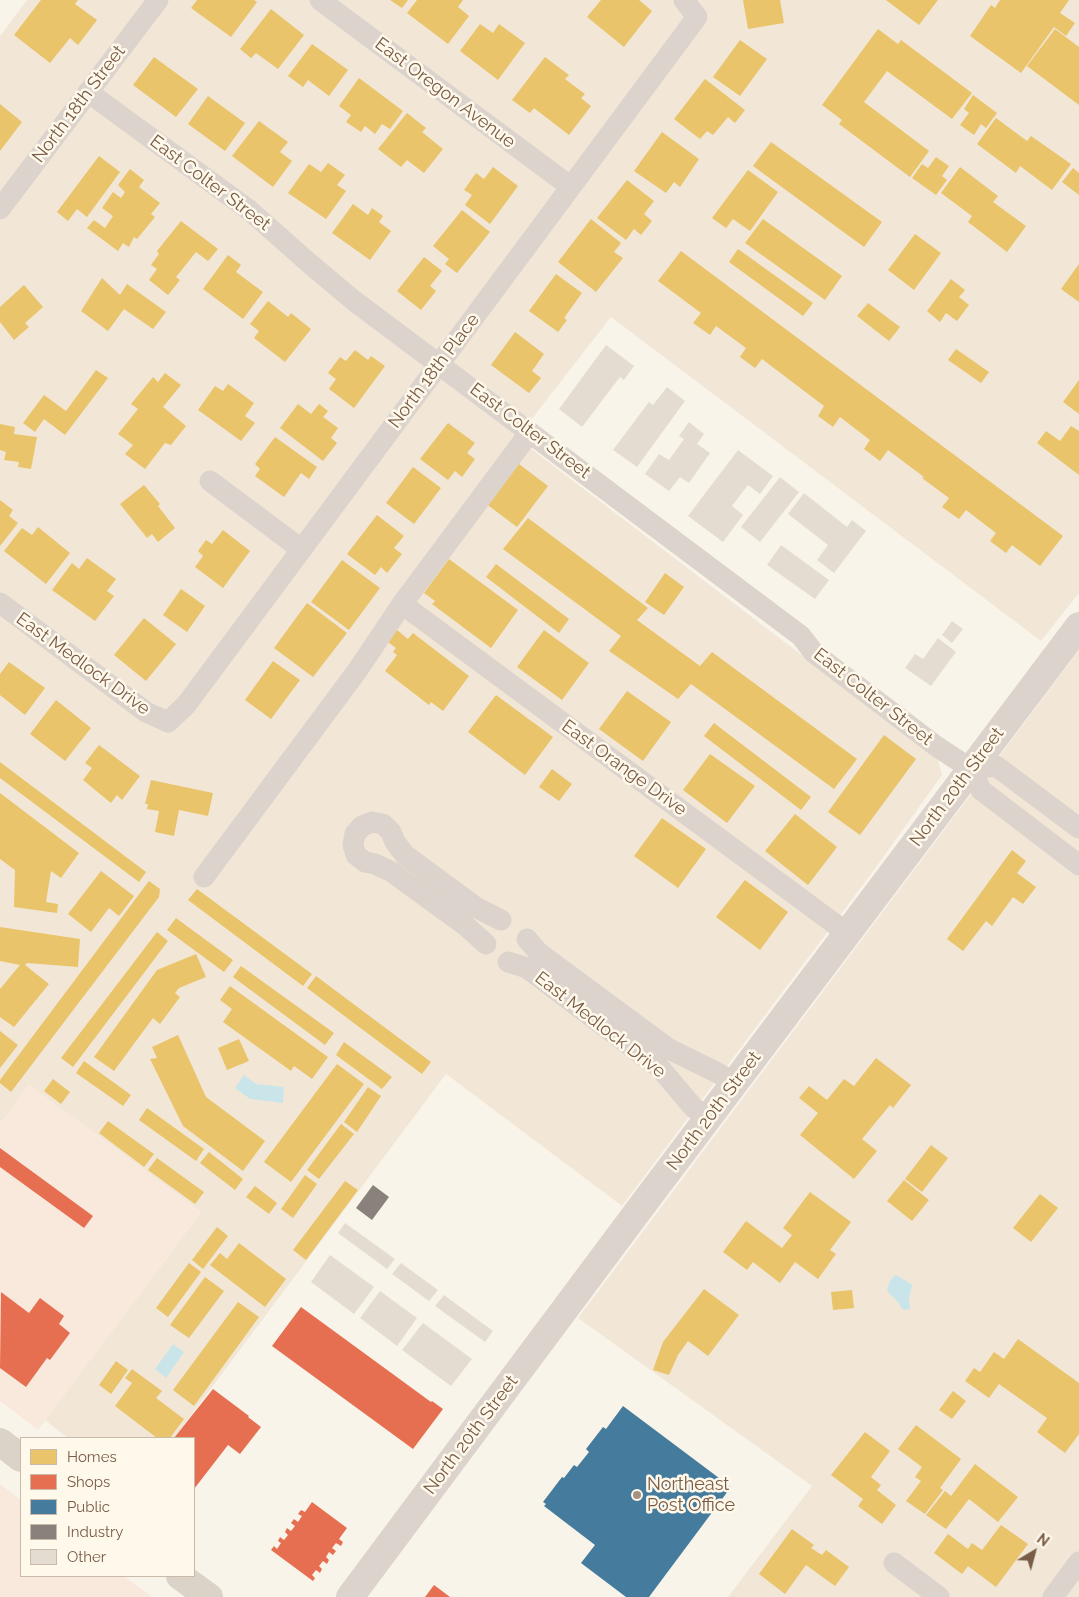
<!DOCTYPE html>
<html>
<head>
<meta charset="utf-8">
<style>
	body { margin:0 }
	#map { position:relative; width:1079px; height:1597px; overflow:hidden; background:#f8f4ea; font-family:Raleway,sans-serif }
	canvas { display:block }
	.legend { position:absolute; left:20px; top:1437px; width:175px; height:140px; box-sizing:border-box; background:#fff9ec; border:1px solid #c9baaa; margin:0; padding:6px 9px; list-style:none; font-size:15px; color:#795c47 }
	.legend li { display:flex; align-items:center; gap:10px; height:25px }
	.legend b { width:25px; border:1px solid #c9baaa }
	.north { position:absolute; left:1009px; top:1527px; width:50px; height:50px; -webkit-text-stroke:4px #fff9ec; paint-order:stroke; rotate:37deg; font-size:14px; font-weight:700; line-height:20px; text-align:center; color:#795c47 }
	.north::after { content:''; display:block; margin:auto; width:18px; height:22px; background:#795c47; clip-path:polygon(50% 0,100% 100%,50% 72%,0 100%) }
</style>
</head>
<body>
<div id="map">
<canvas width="1079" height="1597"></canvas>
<ul class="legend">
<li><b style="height:14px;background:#e9c46a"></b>Homes</li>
<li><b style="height:14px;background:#e76f51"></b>Shops</li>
<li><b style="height:14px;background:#457b9d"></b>Public</li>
<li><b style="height:14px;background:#8a817c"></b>Industry</li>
<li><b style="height:14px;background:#e5dcd1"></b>Other</li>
</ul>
<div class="north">N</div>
</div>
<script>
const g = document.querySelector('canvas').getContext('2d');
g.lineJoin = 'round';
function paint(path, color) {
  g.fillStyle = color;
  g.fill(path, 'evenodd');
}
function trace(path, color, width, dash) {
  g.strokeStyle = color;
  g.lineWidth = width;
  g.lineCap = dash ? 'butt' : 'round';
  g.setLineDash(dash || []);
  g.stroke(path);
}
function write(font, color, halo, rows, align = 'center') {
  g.font = font + ' Raleway,sans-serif';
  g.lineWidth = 5;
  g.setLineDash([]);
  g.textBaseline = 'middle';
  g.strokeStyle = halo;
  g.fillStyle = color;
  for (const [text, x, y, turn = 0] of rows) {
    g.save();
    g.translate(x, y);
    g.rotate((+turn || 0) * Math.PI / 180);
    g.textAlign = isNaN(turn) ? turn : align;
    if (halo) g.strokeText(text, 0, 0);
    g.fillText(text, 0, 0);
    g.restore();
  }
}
paint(new Path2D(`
	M27,0H1079V593L1041,641L611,317L517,438L938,759L942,775L874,870L622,1206L446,1074L174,1438H68L45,1420L201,1212L29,1085L0,1124V36Z
	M1079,650V1597H728L812,1486L578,1318Z`), '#f2e7d7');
paint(new Path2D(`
	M29,1085L201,1212L38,1430L0,1401V1124Z
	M0,1484L21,1500V1576H124L152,1597H0Z`), '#f9e9dd');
paint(new Path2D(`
	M244,1075L256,1084L284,1087L283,1103L250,1099L235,1088Z
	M895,1275L900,1277L912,1285L909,1299L910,1305V1309L904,1310C900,1307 900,1305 897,1301C893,1297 891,1296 887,1290L890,1281Z
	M173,1344L184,1352L166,1378L155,1369Z`), '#cae5ea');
paint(new Path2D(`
	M41,0H78L75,4L97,20L78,45L70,38L50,63L14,35Z
	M197,0H254L257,2L231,37L191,8Z
	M390,0H408L402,8Z
	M417,0H463L458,7L469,16L448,44L407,13Z
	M601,0H639L652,11L624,47L587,17Z
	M743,0H780L784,23L748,29Z
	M886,0H938L919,25Z
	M1000,0H1069L1060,13L1075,23L1066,36L1054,27L1021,73L970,36L991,5L995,8Z
	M271,9L304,35L278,69L256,53L251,58L240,49Z
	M480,24L493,33L499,24L525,43L498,80L460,51Z
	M878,29L898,44L901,40L972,93L952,119L887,71L864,102L929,151L910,177L839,124L842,120L822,105Z
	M1055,29L1079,47V105L1027,66Z
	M740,40L767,59L740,96L713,77Z
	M312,44L348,70L329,96L308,80L303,87L288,76Z
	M154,57L198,89L176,117L133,85Z
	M545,57L569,75L565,79L585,94L581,98L591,106L569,135L534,108L530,113L512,100Z
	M359,78L403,111L390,129L382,124L375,134L365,126L361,132L346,122L351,115L339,106Z
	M705,79L745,110L735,123L728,117L713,135L707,131L700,139L674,119Z
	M973,95L997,113L986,128L981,124L974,135L960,125L969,113L964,109Z
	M208,96L245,123L225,151L188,124Z
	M0,104L22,122L0,151Z
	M407,113L426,128L422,132L443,149L424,173L407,160L401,167L378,149Z
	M996,118L1027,141L1031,136L1071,164L1052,190L1020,166L1016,173L977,144Z
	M259,121L288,142L280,152L292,161L273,187L232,156Z
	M662,132L699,159L680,187L674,182L666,193L634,171Z
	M771,142L882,222L864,247L753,166Z
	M99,156L120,172L87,217L77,209L68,221L57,212Z
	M936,157L949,166L942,176L947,180L936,195L912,178L922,164L928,168Z
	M328,163L345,175L337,185L346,191L326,219L288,193L309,164L321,172Z
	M493,167L518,186L490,224L465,205L472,195L464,190L476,173L484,179Z
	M960,167L998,196L993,202L1026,226L1007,252L968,222L972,216L941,193Z
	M1073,168L1079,173V195L1062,182Z
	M130,169L144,180L139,187L160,203L151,214L155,217L137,239L134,237L129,247L123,243L118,251L87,228L94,220L105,228L113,216L102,208L113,192L121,198L125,192L118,185Z
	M748,170L778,192L750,231L733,219L726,228L712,218Z
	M627,180L654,201L644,214L652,221L641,235L634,229L626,240L597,218Z
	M353,204L368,215L372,208L383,216L379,222L391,231L370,260L332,233Z
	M462,210L490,232L457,273L445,264L449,259L433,246Z
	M591,219L621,243L614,252L623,258L596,292L558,262Z
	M763,219L842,276L825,300L745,243Z
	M181,221L218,249L208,261L196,252L176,277L180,280L168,295L149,280L157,269L151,265L159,254L157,251Z
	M915,234L941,253L914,290L888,270Z
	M738,249L813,303L803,316L729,262Z
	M681,251L1063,536L1040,566L1012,545L1006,553L990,541L996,533L966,510L959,519L942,507L949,498L922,478L924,477L888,450L880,461L864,449L870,440L840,417L833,427L818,416L824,406L762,359L755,368L740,357L746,348L716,326L710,335L693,323L701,313L658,281Z
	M228,255L241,265L236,272L263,292L243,319L203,289Z
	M424,257L442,271L430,286L436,291L421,310L397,291Z
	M1079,264V302L1061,289Z
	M556,274L582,293L564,318L567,320L558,332L529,311Z
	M102,278L120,295L127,284L166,312L153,329L124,309L108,331L81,311Z
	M951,279L965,290L959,297L969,305L957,321L946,313L940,322L927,311Z
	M24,285L43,307L25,323L29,327L14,340L0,322V307Z
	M268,301L288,317L291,313L311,329L285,362L254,338L259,331L250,324Z
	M868,303L900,327L889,341L857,316Z
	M515,332L544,354L532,371L541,378L529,393L491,365Z
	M956,349L989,372L981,383L948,360Z
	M355,350L368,360L371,356L385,366L354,408L329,389L336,379L328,373L340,357L346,361Z
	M96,370L108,378L65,435L44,419L35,432L23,423L44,395L66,411Z
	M165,373L181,385L163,407L186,426L171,445L165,443L145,469L125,454L133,445L118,434L138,409L131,404L153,377L158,382Z
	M1079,380V414L1063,402Z
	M228,384L254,403L245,416L255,423L241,441L198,410L215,386L223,391Z
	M298,404L311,414L319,404L328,411L323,417L338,428L331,438L337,443L323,461L280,428Z
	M448,423L475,443L467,453L475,459L462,477L455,471L448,480L420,459Z
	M0,424L15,427L14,434L37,437L31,469L18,467L19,462L4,460L6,452L0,450Z
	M1071,426L1079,431V475L1037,443L1046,431L1060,441Z
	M275,437L317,467L309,479L301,473L284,497L255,476L260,469L255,464Z
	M519,464L548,486L517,527L485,503Z
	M413,467L441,488L414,524L386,503Z
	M144,485L160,504L158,506L175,528L158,542L152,534L147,538L120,504Z
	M0,500L13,510L9,516L18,523L0,546Z
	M377,515L404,536L394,548L402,554L387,573L381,567L375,575L347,554Z
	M528,518L648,608L637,620L700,666L712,652L857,759L834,789L691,684L678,699L609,651L621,636L503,549Z
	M38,527L70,553L46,584L4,551L22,528L32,535Z
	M223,530L250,551L223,588L195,567L203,556L198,551L206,540L212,544Z
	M87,558L116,579L107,591L114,596L95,621L52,590L72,563L79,569Z
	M449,559L518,610L491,648L432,604L435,601L424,593Z
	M342,560L380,588L349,630L311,602Z
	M496,564L569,619L559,633L486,577Z
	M665,573L684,587L664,615L645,602Z
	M181,589L205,606L187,632L163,615Z
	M307,603L347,633L313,677L274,648Z
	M144,618L176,644L146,681L114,655Z
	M397,630L408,639L413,633L469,676L443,711L431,702L429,705L385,671L397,655L393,652L396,648L388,642Z
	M544,630L589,663L562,700L517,667Z
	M273,661L300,680L271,719L245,700Z
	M9,662L45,688L25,715L0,695V674Z
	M627,691L671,722L643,761L599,729Z
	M496,695L553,737L525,775L468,732Z
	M56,700L91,728L65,761L30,734Z
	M714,723L811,797L801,810L704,736Z
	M884,735L916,759L860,835L828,812Z
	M99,745L140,776L122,800L117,795L111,803L83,780L92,768L85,763Z
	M710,754L755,786L727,823L683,790Z
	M0,762L146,872L139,882L0,778Z
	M552,769L572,784L559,801L539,787Z
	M151,780L213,793L208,816L179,810L174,836L155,832L159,811L147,809L148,804H145Z
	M0,793L79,853L61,878L51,871L46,902L58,904L57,913L14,907L15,870L0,859Z
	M795,814L837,847L808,885L765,851Z
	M662,818L706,849L678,888L634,856Z
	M1012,850L1026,861L1017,873L1036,887L1023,904L1013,897L992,926L986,921L963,951L947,939Z
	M101,871L134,896L119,916L109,908L91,932L68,914Z
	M745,880L788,912L760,950L716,917Z
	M149,881L160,889L159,897L11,1092L0,1083V1080Z
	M197,889L312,974L303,986L188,900Z
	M176,918L233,960L224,972L167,930Z
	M0,927L80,939L78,967L27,963L25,965L49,984L14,1027L0,1017V989L20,965L0,961Z
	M157,932L168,941L73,1067L61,1058Z
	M196,954L206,977L179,988L175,993L180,997L160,1024L153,1018L114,1071L94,1057L157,970Z
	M241,966L334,1033L325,1045L233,977Z
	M316,976L431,1062L422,1074L307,988Z
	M230,986L328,1057L312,1079L294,1066L291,1071L223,1022L232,1009L220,1000Z
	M0,1031L18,1045L0,1068Z
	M178,1035L206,1097L265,1141L243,1171L183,1126L150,1059L157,1058L152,1047Z
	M239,1039L249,1061L227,1070L218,1048Z
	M344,1042L392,1077L382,1089L336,1055Z
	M876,1058L911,1085L893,1108L890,1105L862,1139L877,1151L854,1179L800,1135L818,1113L799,1098L809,1086L827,1100L844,1079L854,1086Z
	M84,1061L131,1095L123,1106L76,1073Z
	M337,1064L364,1084L291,1182L264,1162Z
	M53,1079L70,1092L61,1104L44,1091Z
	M368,1087L381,1096L357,1132L344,1122Z
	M147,1108L204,1149L196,1161L139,1120Z
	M108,1121L154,1154L144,1167L99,1133Z
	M341,1124L354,1134L319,1179L307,1170Z
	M931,1145L948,1158L922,1192L905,1179Z
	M209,1152L243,1179L235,1190L200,1163Z
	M157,1158L204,1192L195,1204L148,1170Z
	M305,1175L317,1184L293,1218L281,1209Z
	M904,1180L929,1200L912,1221L887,1201Z
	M345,1181L358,1190L306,1260L293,1250Z
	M255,1186L277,1203L269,1214L246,1197Z
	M810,1192L851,1222L830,1250L836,1254L818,1279L795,1262L780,1283L753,1262L747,1270L723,1252L746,1221L782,1248L792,1235L783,1228Z
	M1040,1194L1058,1208L1031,1242L1013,1228Z
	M217,1227L228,1236L203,1269L192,1260Z
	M239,1243L286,1279L265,1307L210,1265L220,1253L227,1259Z
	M189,1263L201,1272L168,1317L156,1308Z
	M205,1277L224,1291L189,1338L170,1325Z
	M704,1289L739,1315L708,1356L688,1341L678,1355L669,1375L653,1370L663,1342Z
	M852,1290L854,1308L833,1310L831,1292Z
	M238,1302L259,1317L194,1406L173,1390Z
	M1018,1339L1079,1383V1434L1065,1453L1037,1432L1047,1418L999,1384L989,1398L965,1381L974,1368L980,1372L994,1352L1004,1359Z
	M116,1361L128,1370L111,1394L99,1385Z
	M132,1369L162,1391L156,1398L184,1419L170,1438H157L115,1406L132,1383L125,1378Z
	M953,1391L966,1401L952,1419L939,1410Z
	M916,1425L961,1459L940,1488L943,1490L925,1514L906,1501L921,1481L915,1477L922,1467L898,1449Z
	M865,1432L890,1451L871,1477L881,1485L877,1490L896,1505L882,1524L858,1506L863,1499L831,1475Z
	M975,1464L1018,1497L998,1522L969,1499L946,1529L926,1515L945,1491L951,1496Z
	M1001,1525L1028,1544L996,1587L968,1566L962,1574L934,1553L948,1534L968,1549L972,1543L982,1550Z
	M792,1529L814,1545L811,1548L822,1555L826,1550L849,1567L835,1586L806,1565L785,1594L759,1574Z`), '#e9c46a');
paint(new Path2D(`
	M0,1148L93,1216L84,1228L0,1167Z
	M1,1292L29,1313L40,1298L64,1316L59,1324L70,1333L50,1360L47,1358L26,1387L0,1368Z
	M301,1307L431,1402L432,1401L443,1409L413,1449L272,1346Z
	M213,1389L249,1416L248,1417L261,1427L240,1454L228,1445L194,1489V1438H174Z
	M312,1502L347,1528L339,1539L343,1542L341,1546L336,1543L332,1548L336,1551L333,1555L329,1552L326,1557L329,1560L327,1564L323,1561L319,1566L322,1569L320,1573L316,1570L312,1575L315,1578L313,1581L271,1550L274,1546L277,1549L281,1543L278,1541L280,1537L284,1540L288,1535L285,1532L287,1528L291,1531L295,1526L291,1523L294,1519L298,1522L302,1516L298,1514L301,1510L305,1512Z
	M434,1585L450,1597H425Z`), '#e76f51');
paint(new Path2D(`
	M623,1406L731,1487L649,1597H626L581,1563L595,1545L544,1506L546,1504L543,1502L562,1477L564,1478L574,1465L577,1467L589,1452L586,1449L603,1427L606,1429Z`), '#457b9d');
paint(new Path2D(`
	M373,1185L389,1197L372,1220L356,1208Z`), '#8a817c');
paint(new Path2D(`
	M606,345L634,366L624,380L620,377L582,427L559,409Z
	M667,387L685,401L637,467L613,450L649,402L653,405Z
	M689,422L704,434L697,444L710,453L689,483L680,477L669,491L645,474L659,454L669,460L684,439L679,436Z
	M738,450L773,476L760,494L748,485L732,506L743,515L723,542L688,516Z
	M780,477L799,492L760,542L741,527Z
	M804,493L847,527L852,520L866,531L834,573L817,560L828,545L788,514Z
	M781,545L829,580L815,599L767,565Z
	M952,621L963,629L952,643L942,635Z
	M938,638L956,652L931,686L905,668L915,654L923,659Z
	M345,1223L395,1259L387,1269L338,1233Z
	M330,1255L374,1287L354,1314L311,1282Z
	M401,1263L438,1290L429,1301L392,1274Z
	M380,1291L417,1318L397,1346L360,1318Z
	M444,1295L493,1331L485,1342L435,1306Z
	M423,1323L472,1359L451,1386L402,1350Z`), '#e5dcd1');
trace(new Path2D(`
	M320,0L571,187
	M88,92L249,210L309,263L353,300L801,636L814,653L936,746L971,769L981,790L1079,865
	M0,209L158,0
	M210,481L301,549
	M0,603L146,712L168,722L186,705L697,17L684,0
	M402,604L847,933
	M971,769L996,766L1079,828
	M204,877L357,671L402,604L530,432
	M527,939L539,953L669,1049L716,1072L735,1083
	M486,944L466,926L392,872L375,864L365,862L356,855L353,845L355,834L362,826L372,822L383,824L391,832L395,842L405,855L477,908L501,920
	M508,962L527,968L660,1068L693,1107L708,1119
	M894,1563L939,1597
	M1053,1597L1079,1562`), '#dbd3cc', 21);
trace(new Path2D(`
	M350,1597L644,1203L1079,626`), '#dbd3cc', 28);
trace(new Path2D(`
	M0,1442L21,1458
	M180,1576L209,1597`), '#dbd3c7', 28);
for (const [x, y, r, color] of [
	[637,1495,5,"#a59180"]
]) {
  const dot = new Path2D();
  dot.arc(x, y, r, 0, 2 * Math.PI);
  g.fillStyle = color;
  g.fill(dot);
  trace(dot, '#fff9ec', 2);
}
write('18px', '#795c47', '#fff9ec', [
	["East Oregon Avenue",445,93,37],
	["North 18th Street",79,104,-53],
	["East Colter Street",210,183,37],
	["North 18th Place",434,371,-53],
	["East Colter Street",530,431,37],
	["East Medlock Drive",83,664,36],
	["East Colter Street",873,697,38],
	["East Orange Drive",624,768,36],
	["North 20th Street",957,787,-53],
	["East Medlock Drive",600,1025,38],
	["North 20th Street",714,1111,-53],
	["North 20th Street",471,1435,-53]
]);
write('18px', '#795c47', '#fff9ec', [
	["Northeast",647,1485],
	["Post Office",647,1506]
], 'left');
</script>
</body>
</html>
